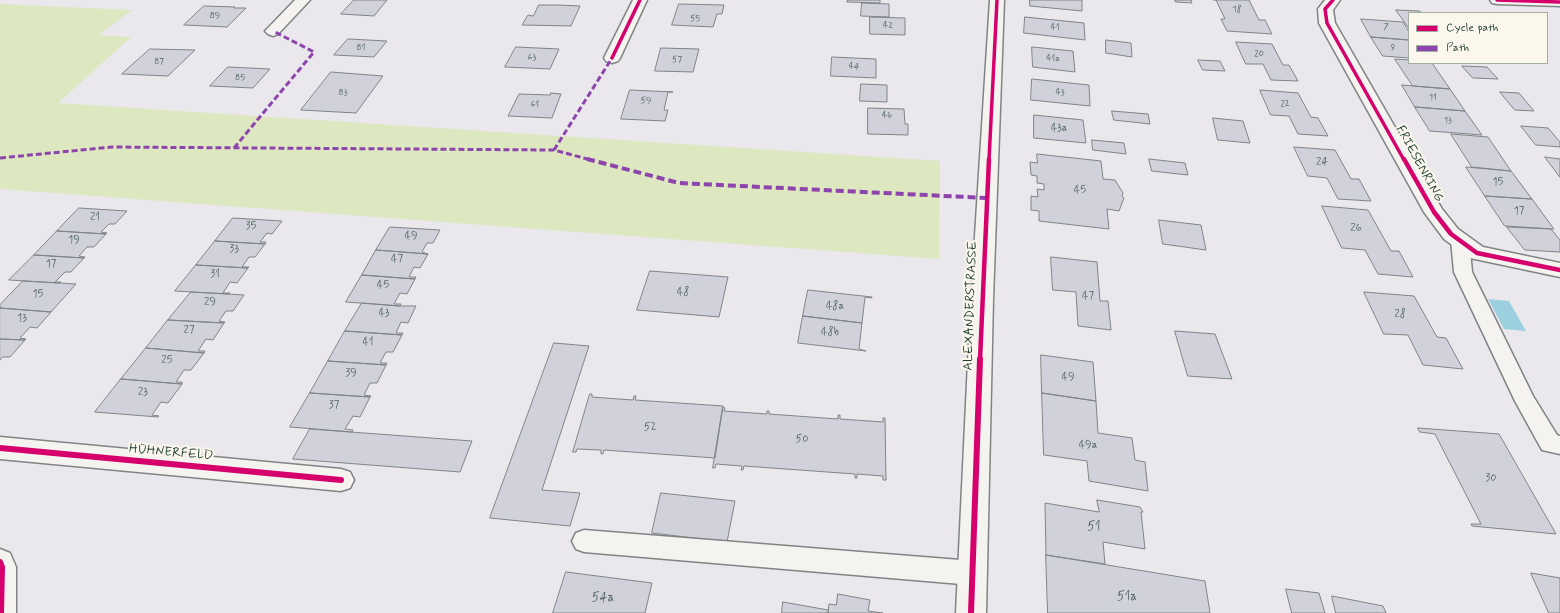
<!DOCTYPE html>
<html>
<head>
<meta charset="utf-8">
<style>
	body { margin:0 }
	#map { position:relative; width:1560px; height:613px; overflow:hidden; background:#eae8ec; font-family:Mynerve,sans-serif }
	canvas { display:block }
	.legend { position:absolute; left:1408px; top:12px; width:140px; height:52px; box-sizing:border-box; background:#fbf7ec; border:1px solid #a3ada2; margin:0; padding:5px 7px; list-style:none; font-size:12px; color:#1f3d34 }
	.legend li { display:flex; align-items:center; gap:8px; height:20px }
	.legend b { width:20px; border:1px solid #a3ada2 }
</style>
</head>
<body>
<div id="map">
<canvas width="1560" height="613"></canvas>
<ul class="legend">
<li><b style="height:5px;background:#d6006c"></b>Cycle path</li>
<li><b style="height:5px;background:#8e44ad"></b>Path</li>
</ul>
</div>
<script>
const g = document.querySelector('canvas').getContext('2d');
g.lineJoin = 'round';
function paint(path, color) {
  g.fillStyle = color;
  g.fill(path, 'evenodd');
}
function trace(path, color, width, dash) {
  g.strokeStyle = color;
  g.lineWidth = width;
  g.lineCap = dash ? 'butt' : 'round';
  g.setLineDash(dash || []);
  g.stroke(path);
}
function write(font, color, halo, rows, align = 'center') {
  g.font = font + ' Mynerve,sans-serif';
  g.lineWidth = 4;
  g.setLineDash([]);
  g.textBaseline = 'middle';
  g.strokeStyle = halo;
  g.fillStyle = color;
  for (const [text, x, y, turn = 0] of rows) {
    g.save();
    g.translate(x, y);
    g.rotate((+turn || 0) * Math.PI / 180);
    g.textAlign = isNaN(turn) ? turn : align;
    if (halo) g.strokeText(text, 0, 0);
    g.fillText(text, 0, 0);
    g.restore();
  }
}
paint(new Path2D(`
	M0,4L132,10L99,35L131,37L58,103L940,161L939,259L0,189Z`), '#dde7c0');
paint(new Path2D(`
	M1488,299L1509,301L1526,331L1504,329Z`), '#9cd0df');
const building = new Path2D(`
	M354,0H387L374,16L341,14Z
	M848,0H880V3L847,2Z
	M1030,0H1082V11L1030,6Z
	M1175,0H1191L1192,3L1176,2Z
	M1214,0H1249L1259,20H1265L1272,34L1227,31L1221,19H1225L1216,0Z
	M862,3L889,4V17L861,16Z
	M679,4L724,5L722,14H717L713,27L672,25Z
	M539,5H558L580,6L571,26L522,25L528,15L533,16Z
	M204,6L235,7L234,8H246L227,27L184,25Z
	M1396,10L1420,11L1421,13H1409V28Z
	M870,17L905,18V35L870,34Z
	M1025,17L1084,23L1085,40L1024,33Z
	M1361,19L1403,22L1409,32V40L1371,37Z
	M1371,37L1409,40V58L1383,56Z
	M348,39L387,41L374,57L334,55Z
	M1106,40L1131,43L1132,57L1106,53Z
	M1236,42L1272,44L1283,65H1289L1298,81L1271,80L1263,64H1246Z
	M516,47L559,49L550,69L505,67Z
	M1032,47L1073,51L1075,72L1033,67Z
	M661,48L699,49L693,72L655,71Z
	M150,49L195,50L168,76L122,74Z
	M832,57L876,59V78L831,76Z
	M1395,59L1409,60V63H1432L1450,89L1413,86Z
	M1198,60L1220,61L1225,71L1203,70Z
	M1462,66L1487,67L1498,79L1473,78Z
	M228,67L270,69L253,88L210,86Z
	M331,72L383,76L356,113L301,110Z
	M1032,79L1089,85L1090,106L1031,100Z
	M861,84L887,85V102L860,101Z
	M1402,85L1450,89L1465,111L1415,107Z
	M630,90L673,92H668L664,110H668L665,121L621,119Z
	M1260,90L1298,93L1311,117L1318,118L1328,136L1298,134L1289,116L1271,115Z
	M1500,92L1519,93L1534,111L1515,110Z
	M551,93L561,94L552,118L508,116L519,94L550,95Z
	M1415,107L1465,111L1482,135L1430,131Z
	M868,108L904,109L905,124H908V135L868,134Z
	M1112,111L1148,114L1150,124L1114,120Z
	M1034,115L1083,120L1086,143L1034,138Z
	M1213,118L1243,121L1250,143L1218,140Z
	M1521,126L1548,128L1560,142V147L1536,145Z
	M1451,134L1488,137L1511,171L1472,167Z
	M1092,140L1124,143L1126,154L1093,150Z
	M1294,147L1335,150L1351,179H1359L1371,201L1338,199L1327,178L1308,176Z
	M1037,154L1101,161L1103,179L1115,180L1123,193L1122,196L1124,198L1119,211L1107,209L1109,229L1039,221V211L1031,210V196L1038,197L1037,189L1044,190V184L1037,183V176L1031,175L1030,162L1037,163Z
	M1545,157L1560,159V177Z
	M1149,159L1185,163L1188,175L1152,171Z
	M1466,167L1511,171L1532,199L1485,196Z
	M1485,196L1532,199L1554,229L1505,226Z
	M1322,206L1368,210L1391,251H1399L1413,277L1378,274L1365,250L1342,248Z
	M79,208L127,211L115,224H109L101,232L107,233L106,234L57,231Z
	M233,218L282,221L272,234L267,233L260,242H266L265,244L215,241Z
	M1159,220L1201,225L1206,250L1163,244Z
	M390,227L440,230L433,243H427L422,252L428,254L376,250Z
	M1507,227L1551,229L1560,240V252L1525,250Z
	M57,231L106,234L94,247H87L79,256L85,257L84,258L34,255Z
	M215,241L265,244L255,257H249L242,267H249L248,268L196,265Z
	M376,250L428,254L420,268L414,267L409,277H416L415,279L362,275Z
	M34,255L84,258L71,272H65L55,282H61L60,283L9,280Z
	M1051,257L1097,262L1100,301H1108L1111,330L1078,326L1076,292L1053,290Z
	M196,265L248,268L237,283L230,282L223,293H230L228,294L175,291Z
	M650,271L728,277L719,317L637,310Z
	M362,275L415,279L407,294L400,293L394,304H401L400,306L346,302Z
	M23,281L60,283L76,284L51,312L0,308V305Z
	M808,290L872,297V298L865,297L862,323L803,316Z
	M191,292L228,294L244,295L233,311H226L219,321L225,322L224,323L168,320Z
	M1364,292L1414,296L1437,337L1446,338L1463,369L1423,365L1408,335L1384,334Z
	M362,303L400,306H416L408,323L401,322L396,333H403L402,335L345,331Z
	M0,308L51,312L37,328L30,327L20,338L26,339L25,340L0,339Z
	M803,316L862,323L859,349L866,351L798,343Z
	M168,320L224,323L213,340L206,339L198,351H205L204,353L146,348Z
	M345,331L402,335L393,352H386L380,363H387L386,365L328,361Z
	M1175,331L1215,334L1232,379L1188,376Z
	M0,339L25,340L10,357H3L0,360Z
	M554,343L589,346L542,490L580,493L570,526L490,518Z
	M146,348L204,353L191,370H184L176,382H182V384L121,379Z
	M1041,355L1093,362L1096,401L1042,393Z
	M328,361L386,365L377,383H370L364,395L371,396L370,397L310,393Z
	M121,379L182,384L168,403L161,402L152,415L159,416L158,417L95,412Z
	M310,393L370,397L360,417L353,416L345,429L353,430L352,432L290,427Z
	M1042,393L1096,401L1098,433L1132,438L1135,460L1145,462L1148,491L1089,481L1087,461L1044,455Z
	M590,394H592V397L633,400L634,396H636L635,400L723,406L715,458L604,450L603,454H601V450L577,449L576,452H573Z
	M723,407L725,408L724,411L767,414V411H769V414L838,419V415H840V419L883,422V418H885L886,480H883V476L857,474V478H855V474L744,466L743,470H741L742,466L716,464L715,468H713Z
	M1418,428L1499,434L1556,534L1472,526L1471,524H1481L1435,434L1420,432Z
	M310,429L472,441L460,472L293,459Z
	M661,493L735,501L727,542L652,533Z
	M1097,500L1140,507L1143,512H1141L1145,549L1103,542L1105,564L1046,555L1045,503L1099,512Z
	M1046,555L1205,581L1210,613H1048Z
	M566,572L652,583L645,613H553Z
	M1531,573L1560,578V613H1549Z
	M1286,589L1319,593L1325,613H1292Z
	M838,594L870,600L868,611L883,613H828L829,604L836,605Z
	M1332,596L1383,606L1386,613H1336Z
	M783,602L828,610V613H782Z`);
paint(building, '#d0d1da');
trace(building, '#808485', 1);
const lane = new Path2D(`
	M1460,234L1466,236L1469,240L1472,272L1533,396L1557,435L1560,436V454L1542,450L1515,401L1454,272L1451,240L1454,236Z
	M584,530L973,561L982,565L985,573L982,581L973,585L584,552L576,549L572,541L576,533Z`);
const street = new Path2D(`
	M295,0H310L278,34L273,36L268,34L265,31L268,28Z
	M633,0H647L620,58L618,61L612,63L606,61L604,58Z
	M1325,0H1340L1333,10L1335,23L1442,209L1458,229L1483,247L1560,263V277L1470,258L1444,239L1424,212L1319,23L1318,9Z
	M1490,0H1560V6L1497,4L1492,3Z
	M0,437L341,469L350,472L354,480L350,488L341,491L0,459Z
	M0,549L10,553L16,567V613H0Z`);
const secondary = new Path2D(`
	M990,0H1004L993,299L986,613H956L971,299Z`);
trace(lane, '#808485', 3);
trace(street, '#808485', 3);
trace(secondary, '#808485', 3);
paint(lane, '#f4f3f0');
paint(street, '#f4f3f0');
paint(secondary, '#f4f3f0');
trace(new Path2D(`
	M234,148L314,52L273,31
	M554,150L612,58
	M0,158L112,147L554,150L591,160`), '#8e44ad', 3, [6, 3]);
trace(new Path2D(`
	M587,159L679,183L987,198`), '#8e44ad', 4, [8, 4]);
trace(new Path2D(`
	M1333,0L1325,9L1327,23L1404,160
	M1497,0L1560,2
	M612,58L640,0
	M989,160L997,0`), '#d6006c', 3.5);
trace(new Path2D(`
	M1404,159L1434,212L1451,234L1477,253L1560,270
	M980,360L989,159`), '#d6006c', 4.5);
trace(new Path2D(`
	M0,448L341,480
	M0,562L2,567L1,613
	M971,613L980,359`), '#d6006c', 6);
write('9px', '#4e6460', null, [
	["18",1237,10],
	["89",215,16],
	["55",695,19],
	["42",888,26],
	["7",1386,27],
	["41",1055,28],
	["81",361,48],
	["9",1393,48],
	["20",1259,54],
	["63",532,58],
	["41a",1053,59],
	["57",677,60],
	["87",159,62],
	["44",854,67],
	["85",240,78],
	["83",343,93],
	["43",1060,93],
	["11",1433,98],
	["59",646,101],
	["22",1285,104],
	["61",535,105],
	["46",887,116],
	["13",1448,121]
]);
write('11px', '#4e6460', null, [
	["43a",1059,129],
	["24",1322,163],
	["15",1498,183],
	["45",1080,191],
	["17",1519,212],
	["21",95,218],
	["35",251,227],
	["26",1356,229],
	["49",411,237],
	["19",74,241],
	["33",234,250],
	["47",397,260],
	["17",51,265],
	["31",215,275],
	["45",383,286],
	["48",683,293],
	["15",38,295],
	["47",1088,297],
	["29",210,303],
	["48a",835,307],
	["43",384,314],
	["28",1400,315],
	["13",22,319],
	["27",189,331],
	["48b",830,333],
	["41",368,343],
	["25",167,361],
	["39",351,374],
	["49",1068,378],
	["23",143,393],
	["37",334,406],
	["52",650,428],
	["50",802,440],
	["49a",1088,446],
	["30",1491,479]
]);
write('13px', '#1f3d34', '#fbf7ec', [
	["FRIESENRING",1419,164,61],
	["ALEXANDERSTRASSE",971,306,-88],
	["HÜHNERFELD",171,453,5]
]);
write('13px', '#4e6460', null, [
	["51",1094,527],
	["51a",1127,597],
	["54a",603,598]
]);
</script>
</body>
</html>
